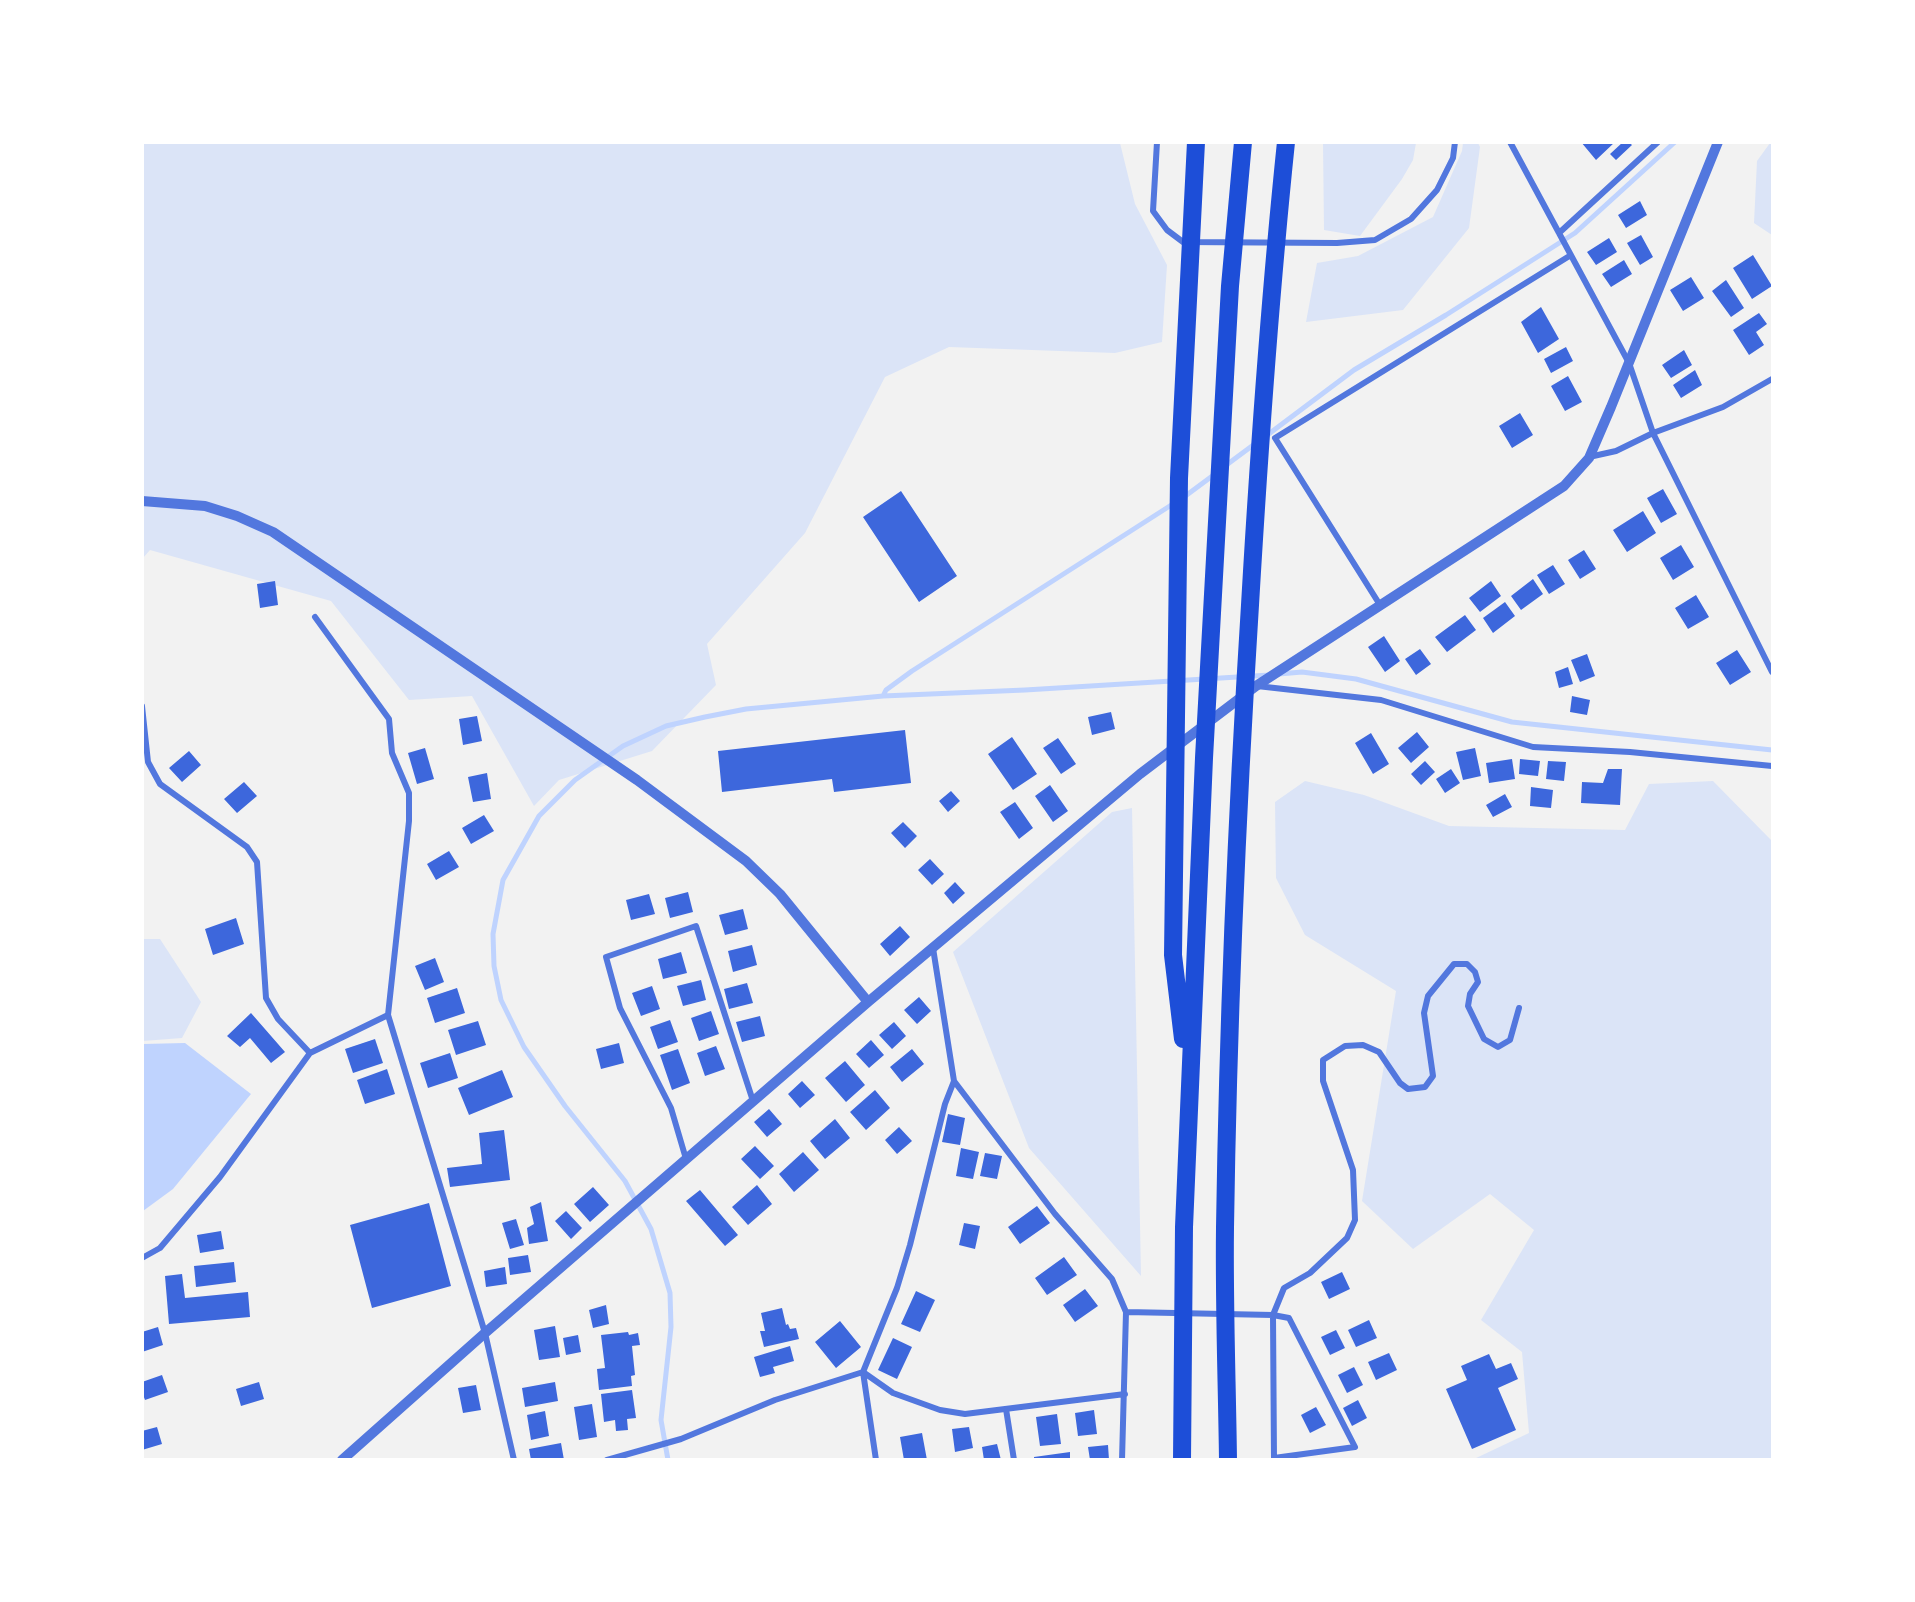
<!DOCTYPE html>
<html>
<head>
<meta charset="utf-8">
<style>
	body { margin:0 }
	#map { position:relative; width:1915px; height:1602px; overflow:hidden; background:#f2f2f2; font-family:"Nunito Sans",sans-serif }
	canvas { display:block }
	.frame { position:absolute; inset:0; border:144px solid #fff; pointer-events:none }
</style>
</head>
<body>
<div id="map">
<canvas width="1915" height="1602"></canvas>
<div class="frame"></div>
</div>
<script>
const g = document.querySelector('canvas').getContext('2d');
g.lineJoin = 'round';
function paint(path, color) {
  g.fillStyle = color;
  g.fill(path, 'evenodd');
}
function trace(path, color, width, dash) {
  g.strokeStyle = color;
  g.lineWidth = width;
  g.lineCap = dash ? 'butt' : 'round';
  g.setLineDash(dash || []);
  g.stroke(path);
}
paint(new Path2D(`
	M143,143H1120L1135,204L1167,265L1162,342L1115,353L949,347L885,377L805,533L707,644L716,685L652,751L559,780L534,806L472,696L409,700L331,601L150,550L143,558Z
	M1323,143H1416L1413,160L1402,179L1360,236L1324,230Z
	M1463,143H1478L1480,147L1469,228L1403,310L1306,322L1317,263L1358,256L1433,217L1462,151Z
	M1770,143H1772V235L1754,223L1757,161Z
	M1305,781L1364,795L1449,826L1625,830L1649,784L1713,781L1772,841V1459H1474L1529,1433L1522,1352L1481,1320L1534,1230L1490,1194L1413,1249L1362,1201L1396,991L1305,935L1276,878L1275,802Z
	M1132,808L1141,1276L1029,1148L953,952L1112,812Z
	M143,939H160L201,1002L182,1038L143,1041Z`), '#dbe4f7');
paint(new Path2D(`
	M185,1043L251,1094L173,1189L143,1211V1044Z`), '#bfd3fe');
trace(new Path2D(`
	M1266,436L1354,370L1446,315L1575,233L1675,142
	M1225,466L1256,443
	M1184,497L1215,474
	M1279,674L1302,672L1356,679L1512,722L1772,750
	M883,696L886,690L912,671L1176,502
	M668,1460L661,1420L671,1327L670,1293L651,1229L625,1181L565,1106L524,1047L501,1000L494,966L493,934L503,880L539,816L575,780L623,746L666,726L705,717L746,709L883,696L1025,690L1270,675`), '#bfd3fe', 5);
paint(new Path2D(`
	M1581,142H1615L1596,160Z
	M1623,142H1629L1632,145L1616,160L1610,154Z
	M1640,201L1647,215L1626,228L1618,215Z
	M1641,235L1653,257L1640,265L1627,243Z
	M1609,238L1617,252L1596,265L1587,252Z
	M1753,255L1772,286L1752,299L1733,268Z
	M1624,260L1632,274L1611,287L1602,274Z
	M1691,277L1704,298L1683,311L1670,290Z
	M1726,280L1744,308L1731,317L1712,291Z
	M1541,307L1559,339L1538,353L1521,322Z
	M1759,313L1767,324L1756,332L1764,345L1749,355L1733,330Z
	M1566,347L1573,361L1551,373L1544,359Z
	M1684,350L1692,365L1671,378L1662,365Z
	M1695,370L1702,385L1681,398L1673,385Z
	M1568,376L1582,402L1565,411L1551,386Z
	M1520,413L1533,435L1512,448L1499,426Z
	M1663,489L1677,514L1661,523L1647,498Z
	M901,491L957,576L919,602L863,517Z
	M1643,511L1656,533L1627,552L1613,530Z
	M1681,545L1694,567L1673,580L1660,558Z
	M1584,550L1596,569L1580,579L1568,560Z
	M1553,565L1565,584L1549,594L1537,575Z
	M1533,579L1543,594L1521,610L1511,596Z
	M275,581L278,605L260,608L257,584Z
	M1491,581L1501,596L1480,612L1469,598Z
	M1696,595L1709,617L1688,629L1675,608Z
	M1505,602L1515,616L1493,633L1483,618Z
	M1465,615L1476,630L1447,652L1435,637Z
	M1384,636L1400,661L1385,672L1368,647Z
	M1420,649L1431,664L1416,675L1405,659Z
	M1737,650L1751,672L1730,685L1716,663Z
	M1587,654L1595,676L1580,682L1571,660Z
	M1568,667L1573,684L1559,688L1555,672Z
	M1572,696L1590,700L1587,715L1570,712Z
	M1111,712L1115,729L1092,735L1088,717Z
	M477,716L482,741L463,745L459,719Z
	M905,730L911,783L834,792L832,779L722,792L718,751Z
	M1417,732L1429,747L1411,763L1398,748Z
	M1371,733L1389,764L1373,774L1355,743Z
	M1012,737L1037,774L1013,790L988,754Z
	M1058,738L1076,764L1061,774L1043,748Z
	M425,748L434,779L417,784L408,753Z
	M1475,748L1481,776L1463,780L1456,752Z
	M189,751L201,765L182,782L169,768Z
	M1512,759L1515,779L1489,783L1486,763Z
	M1520,759L1540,761L1538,776L1519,774Z
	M1425,761L1435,772L1421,785L1411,774Z
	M1548,761L1566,762L1564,781L1546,779Z
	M1451,769L1460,783L1445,793L1436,779Z
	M1608,769H1622L1620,805L1581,803L1582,782L1603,783Z
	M487,773L491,799L473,802L468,777Z
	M244,782L257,796L237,813L224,799Z
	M1050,785L1068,811L1053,822L1035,796Z
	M1531,787L1553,790L1551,808L1530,806Z
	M951,791L960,801L948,812L939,801Z
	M1505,794L1512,807L1493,817L1486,805Z
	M1015,802L1033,828L1019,839L1000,812Z
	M484,815L494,831L471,844L462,828Z
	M903,822L917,836L905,848L891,833Z
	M449,851L459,867L436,880L427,864Z
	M930,859L944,874L932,885L918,870Z
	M955,882L965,893L953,904L944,893Z
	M688,892L693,912L670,918L665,898Z
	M649,894L655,914L631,920L626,900Z
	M743,909L748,929L725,935L719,915Z
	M236,918L244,944L213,955L205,929Z
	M900,926L910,937L890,956L880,944Z
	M752,945L757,965L733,972L728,951Z
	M681,952L687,973L663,979L658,959Z
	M435,958L444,982L425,990L415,966Z
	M701,980L706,1000L683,1006L677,986Z
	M747,983L753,1003L729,1009L724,989Z
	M652,986L660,1009L641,1016L632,993Z
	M457,988L465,1013L435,1023L427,998Z
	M919,997L931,1011L917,1024L904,1010Z
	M711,1011L719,1034L699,1041L691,1018Z
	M251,1013L285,1052L271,1063L250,1038L240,1047L227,1036Z
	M760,1016L765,1036L742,1042L736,1022Z
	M670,1020L678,1042L658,1049L650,1027Z
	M478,1021L486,1045L456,1055L448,1030Z
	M894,1022L906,1036L892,1049L879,1035Z
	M375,1039L383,1063L353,1073L345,1049Z
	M871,1040L884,1055L869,1068L856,1054Z
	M619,1043L624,1063L601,1069L596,1049Z
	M716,1046L725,1069L705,1076L697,1053Z
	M678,1049L690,1083L672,1090L660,1055Z
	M912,1049L924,1064L902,1082L890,1067Z
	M450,1053L458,1078L428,1088L420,1063Z
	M845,1061L865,1085L846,1102L825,1078Z
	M387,1069L395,1094L365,1104L357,1080Z
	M502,1070L513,1097L469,1115L458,1088Z
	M802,1081L815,1095L800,1108L788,1094Z
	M875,1090L890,1108L866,1130L850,1112Z
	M769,1109L782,1124L767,1137L754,1122Z
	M948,1114L965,1118L960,1145L942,1142Z
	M835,1119L850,1138L825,1159L810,1141Z
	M899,1127L912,1141L897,1154L885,1140Z
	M504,1130L510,1180L450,1187L447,1168L482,1164L479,1133Z
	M755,1146L774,1166L760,1179L741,1159Z
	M961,1148L979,1152L973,1179L956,1176Z
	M803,1152L819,1170L794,1192L779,1174Z
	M985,1153L1002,1156L997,1179L980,1176Z
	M757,1185L772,1204L748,1225L732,1207Z
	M593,1187L609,1205L590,1222L574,1204Z
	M700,1190L738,1235L725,1246L686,1201Z
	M541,1202L548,1241L529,1244L527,1228L534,1224L530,1207Z
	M429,1203L451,1286L372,1308L350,1225Z
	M1037,1206L1050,1223L1020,1244L1008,1227Z
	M566,1211L582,1228L571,1239L555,1221Z
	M516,1219L524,1245L510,1249L502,1223Z
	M964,1223L980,1226L975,1249L959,1245Z
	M221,1231L224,1249L200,1253L197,1235Z
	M528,1255L531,1272L510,1275L508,1258Z
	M1064,1257L1077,1275L1047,1295L1035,1278Z
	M234,1262L236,1282L196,1287L194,1266Z
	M505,1267L507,1284L486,1287L484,1271Z
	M1342,1272L1350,1289L1329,1299L1321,1282Z
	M182,1274L185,1298L248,1292L250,1317L169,1324L165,1276Z
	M1085,1289L1098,1306L1075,1322L1063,1305Z
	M916,1291L935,1300L920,1332L901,1324Z
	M606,1305L609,1324L593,1328L589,1310Z
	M782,1308L786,1325L788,1324L790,1329L796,1328L799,1339L764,1347L760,1331H765L761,1313Z
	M1369,1320L1377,1338L1356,1347L1348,1330Z
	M840,1321L861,1347L836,1368L815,1342Z
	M555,1326L560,1357L539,1360L534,1330Z
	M158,1327L163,1345L142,1352V1332Z
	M1336,1330L1345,1348L1330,1355L1321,1337Z
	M628,1332L629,1335L638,1333L640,1345L632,1346L635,1375L631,1376L632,1386L599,1390L597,1369L605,1368L601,1335Z
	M578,1335L581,1352L566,1355L563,1338Z
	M893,1338L912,1347L897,1379L878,1370Z
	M790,1346L794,1361L773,1367L775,1373L760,1377L754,1357Z
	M1389,1353L1397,1370L1376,1380L1368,1362Z
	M1489,1354L1496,1369L1511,1363L1518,1379L1498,1388L1516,1430L1472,1449L1446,1389L1467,1380L1461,1366Z
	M1354,1367L1363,1385L1347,1393L1338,1375Z
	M162,1375L168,1392L145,1400L142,1392V1382Z
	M259,1382L264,1399L241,1406L236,1389Z
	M555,1382L558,1401L525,1407L522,1388Z
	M476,1385L481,1410L463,1413L458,1388Z
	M632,1390L636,1418L627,1419L628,1430L616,1431L615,1420L604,1422L601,1394Z
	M1358,1400L1367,1418L1352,1426L1343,1408Z
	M592,1404L597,1437L579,1440L574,1407Z
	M1316,1407L1326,1425L1310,1433L1301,1415Z
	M1094,1410L1097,1434L1078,1436L1075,1413Z
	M545,1411L549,1436L531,1440L527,1415Z
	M1057,1414L1061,1444L1040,1446L1036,1417Z
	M157,1427L162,1444L142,1450V1431Z
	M969,1427L973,1448L955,1452L952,1429Z
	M922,1433L927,1460H904L900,1437Z
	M561,1443L564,1460H531L529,1449Z
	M997,1444L1001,1460H984L982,1447Z
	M1108,1445L1109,1460H1090L1088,1447Z
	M1070,1452V1460H1034V1457Z`), '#3d67dc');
trace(new Path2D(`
	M1157,142L1153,211L1167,230L1183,242L1337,243L1375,240L1411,219L1437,190L1453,158L1455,142
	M1510,142L1629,363L1653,433L1772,672
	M1559,233L1658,142
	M1589,457L1616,451L1653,433L1723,407L1772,379
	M1380,605L1275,438L1571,255
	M315,617L389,719L392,753L409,793V821L388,1015L485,1333L514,1460
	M1257,686L1381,700L1533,747L1630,752L1772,766
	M142,706L148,762L160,784L247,847L257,862L266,998L278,1019L310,1053
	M933,948L954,1081L1055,1214L1112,1279L1126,1312L1273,1315L1289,1318L1355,1447L1274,1458
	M686,1159L671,1108L620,1008L606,957L696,926L753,1101
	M142,1258L160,1248L220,1177L310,1053L388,1015
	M863,1372L893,1393L940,1410L965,1414L1125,1394
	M1006,1409L1014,1460
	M607,1460L681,1439L775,1400L863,1372
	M876,1460L863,1372L897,1288L910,1245L945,1104L954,1081
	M1122,1460L1126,1312
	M1274,1460L1273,1315L1284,1288L1310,1273L1347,1238L1355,1220L1353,1170L1323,1081V1060L1345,1046L1363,1045L1379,1052L1400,1083L1408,1089L1425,1087L1433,1076L1424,1013L1428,996L1454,964H1467L1475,972L1478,982L1470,994L1468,1006L1484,1039L1498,1047L1510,1040L1519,1008`), '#5277de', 6);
trace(new Path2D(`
	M142,501L205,506L237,516L273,532L637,780L746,861L780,894L868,1002
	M342,1460L485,1333L868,1002L1140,774L1256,686L1564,486L1589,458L1611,407L1718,142`), '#5277de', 10);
trace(new Path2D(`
	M1183,1039L1173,955L1179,478L1196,142
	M1182,1460L1184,1227L1204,758L1230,286L1243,142
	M1228,1460C1227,1382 1224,1305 1225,1228C1228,1020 1237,812 1250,605C1259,451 1270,296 1286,142`), '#1d4ed8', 18);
</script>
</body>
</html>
